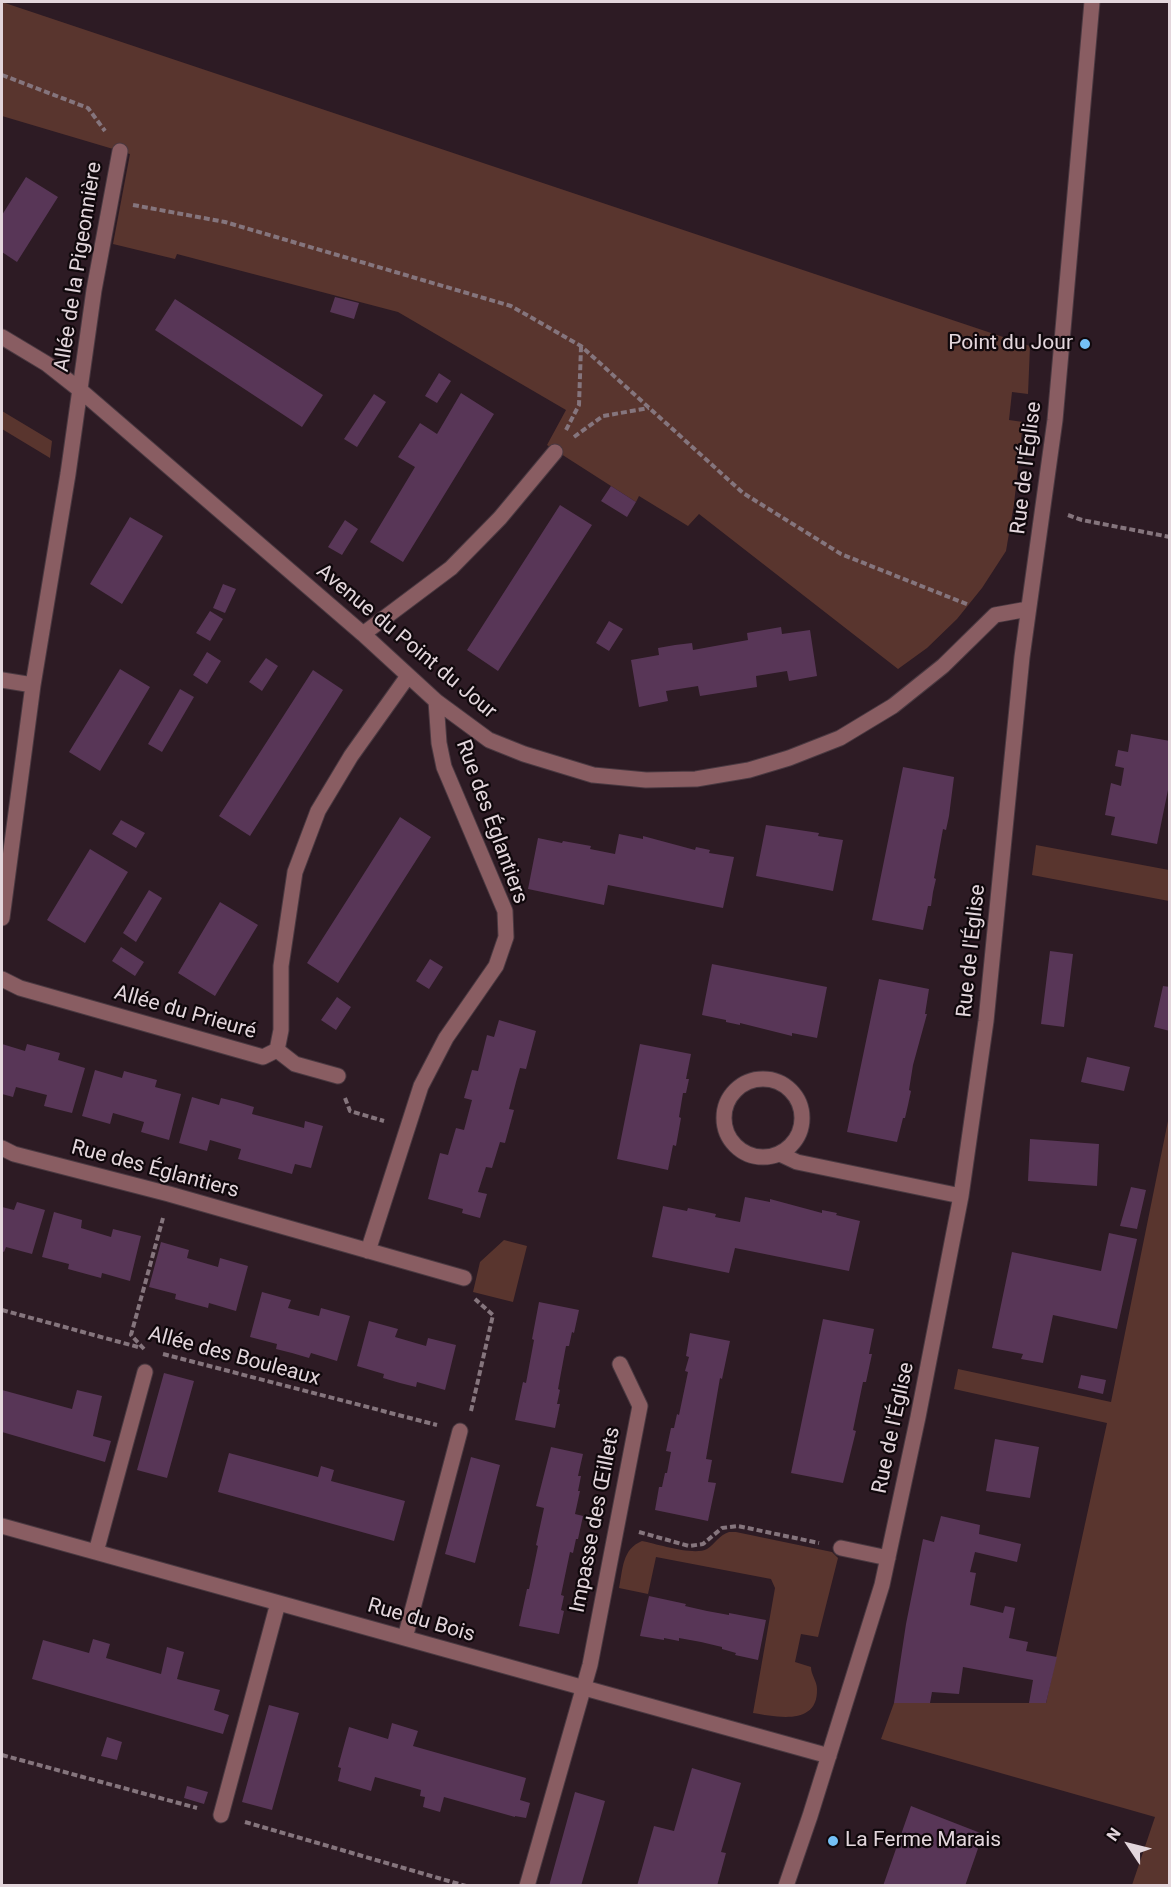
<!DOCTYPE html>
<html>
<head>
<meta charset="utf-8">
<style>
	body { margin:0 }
	#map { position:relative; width:1171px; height:1887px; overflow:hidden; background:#2d1b24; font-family:Roboto,sans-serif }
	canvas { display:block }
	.frame { position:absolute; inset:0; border:3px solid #e3d6dc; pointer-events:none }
	.north { position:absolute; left:1099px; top:1815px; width:60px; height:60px; -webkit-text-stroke:4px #10080c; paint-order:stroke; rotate:305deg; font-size:16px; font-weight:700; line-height:24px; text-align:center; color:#e3d6dc }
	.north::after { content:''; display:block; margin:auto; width:21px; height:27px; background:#e3d6dc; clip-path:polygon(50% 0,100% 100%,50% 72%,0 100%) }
</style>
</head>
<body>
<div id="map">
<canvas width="1171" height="1887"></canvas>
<div class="frame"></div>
<div class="north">N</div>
</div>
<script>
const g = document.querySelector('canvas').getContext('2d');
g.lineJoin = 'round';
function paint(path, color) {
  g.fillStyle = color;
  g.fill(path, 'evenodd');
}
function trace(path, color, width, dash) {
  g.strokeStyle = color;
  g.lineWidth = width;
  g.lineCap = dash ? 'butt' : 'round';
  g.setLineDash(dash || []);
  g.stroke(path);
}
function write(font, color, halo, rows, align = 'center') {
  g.font = font + ' Roboto,sans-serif';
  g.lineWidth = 4.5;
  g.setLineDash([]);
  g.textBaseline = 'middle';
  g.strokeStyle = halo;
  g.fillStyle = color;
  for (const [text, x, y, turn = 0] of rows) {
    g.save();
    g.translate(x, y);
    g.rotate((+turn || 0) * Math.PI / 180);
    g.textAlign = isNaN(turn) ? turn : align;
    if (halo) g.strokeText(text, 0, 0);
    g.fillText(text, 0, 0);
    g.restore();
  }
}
paint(new Path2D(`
	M2,2L1030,346L1028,394L1012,392L1009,420L1023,422L1014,504L1006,551L982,588L957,619L927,648L898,669L699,514L688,526L639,496L636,502L547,445L566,410L398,312L177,254L175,259L113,244L130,154L2,116Z
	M2,411L52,441L50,458L2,429Z
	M1036,845L1169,870V901L1032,875Z
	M1169,1116V1885H1132L1155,1817L881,1739L894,1703H1046L1107,1423L954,1389L958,1369L1111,1402Z
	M504,1240L527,1246L513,1302L473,1292L480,1262Z
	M729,1532H736L832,1552L838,1558L818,1637L801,1634L795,1662L811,1667C811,1675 817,1681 817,1689C818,1726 777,1717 753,1713L775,1588L771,1579L656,1557L648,1594L619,1588C623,1569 622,1549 642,1541C657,1544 694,1556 707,1549C715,1544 719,1535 729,1532Z`), '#59352e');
paint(new Path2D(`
	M26,177L58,197L17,262L2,252V215Z
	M335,297L359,303L354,319L330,312Z
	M175,299L323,395L302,427L155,330Z
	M439,373L451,381L437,403L425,396Z
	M461,393L494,414L403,562L370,542L415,467L398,457L420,423L437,434Z
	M374,394L386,402L357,447L344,439Z
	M611,486L636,502L627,517L601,501Z
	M560,505L592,525L498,671L467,650Z
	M130,517L163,536L122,604L90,584Z
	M345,520L358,529L342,555L328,547Z
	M223,584L236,589L225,613L213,608Z
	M210,611L223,619L210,641L196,633Z
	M609,621L623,629L609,651L596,643Z
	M781,627L782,634L810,630L817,676L789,681L787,671L756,676L757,687L700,696L698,686L666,691L668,701L639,707L631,660L659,655L658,648L675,645L692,643L693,650L748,640L747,633Z
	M207,652L221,661L207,684L193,675Z
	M266,658L278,666L262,691L249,682Z
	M120,669L150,687L100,771L69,752Z
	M313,670L343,690L250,836L219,816Z
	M180,689L194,697L162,752L148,744Z
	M1131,734L1170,741V780L1157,844L1111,835L1115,817L1105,815L1111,783L1121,786L1124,768L1115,766L1118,750L1128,752Z
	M903,767L954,777L949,816L946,830L943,829L934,878L936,879L933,892L931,906H928L923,930L872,920Z
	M400,817L431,837L338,983L307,963Z
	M121,820L145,833L136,848L112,834Z
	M766,825L819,833L818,836L843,840L833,891L756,876Z
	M619,834L643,839V836L695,850L696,847L710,850L709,853L734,857L723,908L608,885L604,905L528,889L538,838L562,843L563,841L591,846L590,849L615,854Z
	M90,849L128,872L85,943L47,920Z
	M149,890L162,898L136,942L123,933Z
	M220,902L258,925L215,996L178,973Z
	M121,947L144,962L135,976L112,961Z
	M1050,951L1073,954L1064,1027L1041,1024Z
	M430,959L443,967L429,989L416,981Z
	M712,964L827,987L817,1038L792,1033V1036L740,1023V1025L726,1022V1020L702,1015Z
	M879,979L929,989L925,1014H927L913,1065L909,1090L911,1091L908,1105L905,1118H903L897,1142L847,1132Z
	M1163,986L1170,987V1031L1154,1027Z
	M337,997L351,1007L336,1030L321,1020Z
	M499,1020L536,1031L526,1069L520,1068L516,1082L509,1109L514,1110L505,1143L500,1142L492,1168L486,1167L478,1192L487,1194L480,1218L462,1213L463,1209L428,1199L440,1153L448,1155L456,1128L464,1130L472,1100L464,1098L472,1070L478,1071L487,1035L494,1037Z
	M2,1044L25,1051L27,1044L60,1053L58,1060L85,1068L72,1113L44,1106L47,1095L16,1087L13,1097L2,1094Z
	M640,1044L691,1054L686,1079H689L686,1093H683L679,1117L681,1118L676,1146L673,1145L668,1170L617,1159Z
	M1087,1057L1130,1067L1124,1091L1081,1082Z
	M95,1070L122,1078L124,1071L157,1080L155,1087L181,1094L169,1140L141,1132L144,1122L113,1113L110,1124L82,1116Z
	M192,1097L219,1105L221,1098L237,1102L254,1107L252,1114L304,1128L305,1121L323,1126L311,1168L295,1164L292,1174L238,1159L241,1149L210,1140L207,1151L179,1143Z
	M1030,1139L1099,1144L1097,1186L1028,1181Z
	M1131,1187L1146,1190L1137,1229L1120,1226Z
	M745,1197L770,1202V1199L822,1213V1210L837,1213L836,1215L860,1221L849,1271L735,1248L729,1273L652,1257L663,1206L687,1211L688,1208L716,1214L715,1217L740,1222Z
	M17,1202L45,1210L32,1254L6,1247L4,1252L2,1251V1207L14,1210Z
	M54,1212L82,1220L81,1228L111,1237L113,1229L141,1236L130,1281L102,1273L101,1278L68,1269L69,1264L42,1257Z
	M1109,1233L1137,1239L1117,1329L1053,1315L1043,1363L1021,1359L1023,1354L992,1348L1012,1252L1101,1271Z
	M161,1242L189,1250L187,1258L218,1267L220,1258L248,1266L236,1311L209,1303L208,1308L175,1299L176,1294L149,1287Z
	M262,1292L291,1300L288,1308L319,1316L321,1308L350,1316L337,1361L311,1353L309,1358L292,1353L276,1349L277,1344L250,1337Z
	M539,1302L579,1310L574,1333L572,1332L569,1346H566L558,1389L560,1390L557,1404H560L555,1428L515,1420L523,1382L526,1383L534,1340L532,1339Z
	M823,1319L874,1329L869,1354H872L866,1382H863L853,1430L856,1431L843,1483L791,1473Z
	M369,1321L398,1329L395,1337L426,1346L428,1338L456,1345L445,1390L417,1382L416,1387L400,1383L383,1378L384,1374L357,1366Z
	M690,1333L730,1341L722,1379L720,1378L706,1459L712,1460L708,1482L716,1483L708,1521L655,1510L659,1487H662L665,1473H667L671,1452L666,1451L671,1428H674L677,1414L679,1415L688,1372L685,1371L689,1357L686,1356Z
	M164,1373L194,1381L167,1478L137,1470Z
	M1081,1375L1106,1380L1103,1394L1078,1388Z
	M2,1390L72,1409L77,1390L102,1396L93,1436L111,1441L105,1462L2,1432Z
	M995,1439L1039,1447L1030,1498L986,1491Z
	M551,1447L583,1454L578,1476H581L578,1491H580L575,1514L583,1516L578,1539H576L573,1553L570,1552L561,1595L564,1596L561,1610L564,1611L559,1634L519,1626L527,1589H529L538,1546L536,1545L544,1508L536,1506Z
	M229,1453L318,1477L321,1466L334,1470L331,1481L405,1501L394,1541L218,1492Z
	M471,1457L500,1465L475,1563L445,1554Z
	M941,1516L980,1525L979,1534L1021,1544L1017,1562L975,1552L970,1572L976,1573L970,1605L1003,1613L1005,1606L1015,1608L1009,1638L1028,1642L1026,1651L1057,1657L1046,1703H1029L1033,1680L963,1667L959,1694L932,1692L930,1703H894L906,1624L923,1539L934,1542Z
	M649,1596L686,1604L685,1606L707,1611L729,1615V1613L766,1620L758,1660L735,1655L736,1653L722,1649V1647L701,1642L679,1638V1641L664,1638V1640L640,1636Z
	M93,1639L110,1644L106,1658L161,1674L167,1647L184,1652L177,1679L220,1690L214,1710L229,1715L223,1734L32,1679L43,1640L89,1653Z
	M269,1705L299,1713L272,1810L242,1802Z
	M392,1723L418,1731L413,1746L526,1778L520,1800L530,1803L526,1818L515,1816V1817L444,1797L440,1812L423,1807L425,1797L420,1796L421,1790L375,1777L371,1791L338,1781L341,1768L338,1767L349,1727L388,1739Z
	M107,1737L122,1742L117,1760L101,1756Z
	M692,1768L741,1783L721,1852L726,1853L717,1886H637L654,1826L674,1831Z
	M187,1786L208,1792L204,1804L184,1798Z
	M575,1792L605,1801L595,1837L581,1886H549Z
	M911,1806L983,1834L965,1886H883Z`), '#583657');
const minor = new Path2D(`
	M2,337L47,364L80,390L363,634L436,701L489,740L524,754L593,775L646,780L696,779L749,770L789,758L840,738L893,706L943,666L995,615L1028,609
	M363,634L451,568L500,518L555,452
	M2,680L33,685
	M2,918L33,685L68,474L94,290L120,151
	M2,979L20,988L263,1057L277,1050L281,1030V966L295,872L318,811L351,756L408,676
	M277,1050L295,1064L338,1076
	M724 1118a39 39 0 1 1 78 0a39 39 0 1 1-78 0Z
	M2,1148L14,1154L169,1194L464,1278
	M780,1154L797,1162L961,1196
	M368,1251L421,1086L446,1038L496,966L506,937L505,911L444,767L439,743L436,701
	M2,1526L829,1756
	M841,1548L888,1558
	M96,1552L145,1372
	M405,1638L460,1431
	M221,1815L278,1603
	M527,1886L590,1665L640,1406L620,1364
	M786,1886L810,1816L882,1585L918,1417L961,1196L986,1021L1022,657L1055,420L1092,2`);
trace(minor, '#4a3941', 17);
trace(new Path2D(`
	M2,75L88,108L105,131
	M133,205L225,222L511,306L581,346L743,493L841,554L969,605
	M566,430L579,405L581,347
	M574,437L603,416L649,408
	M1068,515L1082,520L1170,537
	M345,1098L350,1111L384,1121
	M2,1310L138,1347
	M144,1349L131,1335L163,1218
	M163,1354L437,1425
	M471,1411L493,1315L475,1299
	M639,1532L689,1546L703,1544L722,1528L738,1526L819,1543
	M2,1755L197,1808
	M245,1822L466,1886`), '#85757d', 4, [6, 3]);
trace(minor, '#895d62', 15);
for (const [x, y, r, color] of [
	[1085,344,6,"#74c0f6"],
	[833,1841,6,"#74c0f6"]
]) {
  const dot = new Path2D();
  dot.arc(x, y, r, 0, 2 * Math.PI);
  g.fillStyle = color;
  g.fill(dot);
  trace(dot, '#10080c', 2);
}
write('21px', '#e3d6dc', '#10080c', [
	["Allée de la Pigeonnière",79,267,-81],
	["Rue de l'Église",1027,468,-83],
	["Avenue du Point du Jour",406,642,40],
	["Rue des Églantiers",491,822,70],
	["Rue de l'Église",972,951,-84],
	["Allée du Prieuré",185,1013,16],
	["Rue des Églantiers",155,1170,15],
	["Allée des Bouleaux",234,1357,15],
	["Rue de l'Église",894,1428,-78],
	["Impasse des Œillets",596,1520,-79],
	["Rue du Bois",421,1621,16]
]);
write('21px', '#e3d6dc', '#10080c', [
	["Point du Jour",1073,344],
	["La Ferme Marais",845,1841,"left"]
], 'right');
</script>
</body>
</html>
